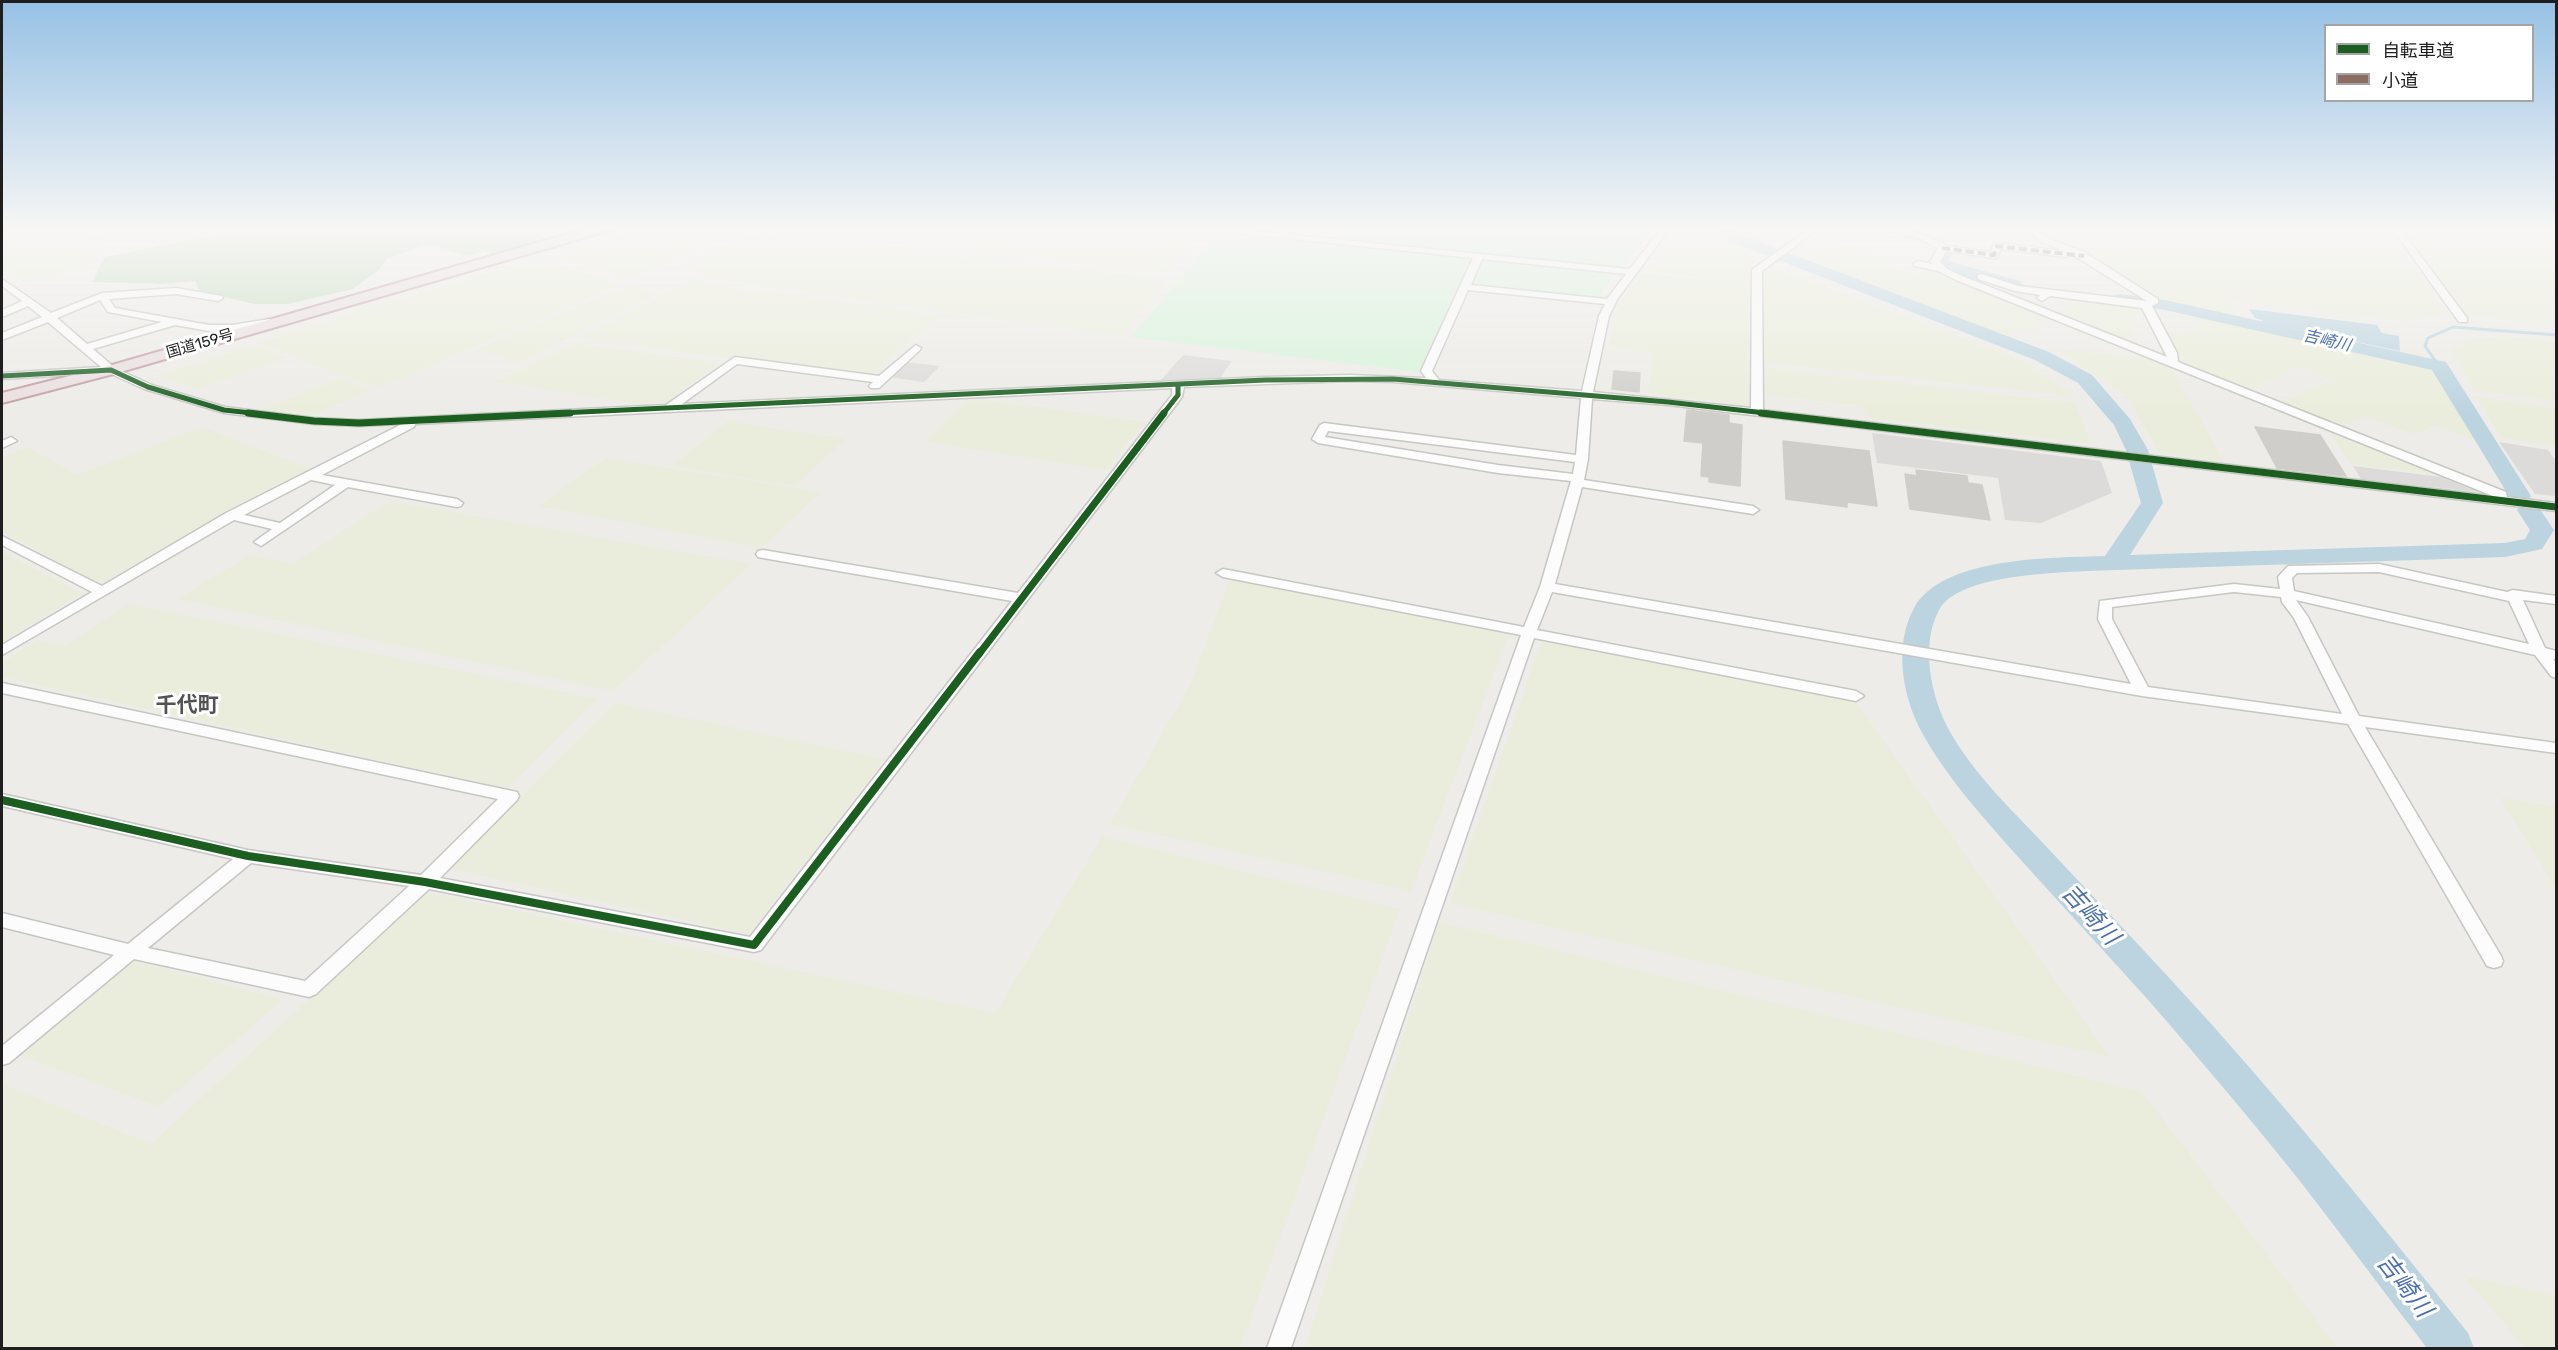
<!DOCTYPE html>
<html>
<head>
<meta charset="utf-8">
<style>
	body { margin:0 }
	#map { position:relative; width:2558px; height:1350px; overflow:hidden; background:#edece8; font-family:Rubik,"Noto Sans JP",sans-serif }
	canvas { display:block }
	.frame { position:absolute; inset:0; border:3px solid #1f1f1f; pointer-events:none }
	.legend { position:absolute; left:2324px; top:24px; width:210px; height:78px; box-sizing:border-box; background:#fff; border:2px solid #a5a5a5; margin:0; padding:8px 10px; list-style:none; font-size:18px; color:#1f1f1f }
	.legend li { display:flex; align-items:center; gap:12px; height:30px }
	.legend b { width:30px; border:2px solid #a5a5a5 }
</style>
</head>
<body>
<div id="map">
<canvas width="2558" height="1350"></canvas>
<div class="frame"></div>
<ul class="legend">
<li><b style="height:8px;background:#1b5e20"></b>自転車道</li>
<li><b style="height:8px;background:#8d6e63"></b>小道</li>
</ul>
</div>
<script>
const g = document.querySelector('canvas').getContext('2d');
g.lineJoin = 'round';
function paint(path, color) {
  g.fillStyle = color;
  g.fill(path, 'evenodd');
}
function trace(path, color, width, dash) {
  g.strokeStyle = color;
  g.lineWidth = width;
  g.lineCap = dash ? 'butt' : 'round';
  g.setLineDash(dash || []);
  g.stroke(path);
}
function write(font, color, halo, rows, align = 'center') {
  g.font = font + ' Rubik,"Noto Sans JP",sans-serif';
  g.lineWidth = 6;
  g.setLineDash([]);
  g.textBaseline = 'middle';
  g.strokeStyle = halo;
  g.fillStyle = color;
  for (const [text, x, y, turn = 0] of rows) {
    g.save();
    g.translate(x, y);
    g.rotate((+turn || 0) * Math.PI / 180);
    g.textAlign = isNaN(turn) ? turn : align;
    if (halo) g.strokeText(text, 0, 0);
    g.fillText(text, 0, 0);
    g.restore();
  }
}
paint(new Path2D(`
	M1183,355L1232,361L1220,378L1161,380Z
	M905,362L940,366L924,382L888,377Z
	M1872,433L2101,461L2112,493L2041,523L2005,520L1998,478L1877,463Z
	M2499,442L2548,450L2556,461V496L2535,494Z
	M2353,466L2441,477L2478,492L2361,479Z`), '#dcdbd9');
paint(new Path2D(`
	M652,227H673L734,235L628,279L556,256Z
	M774,227H1209L1167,273L764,231Z
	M1677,227H1717L1768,255L1749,266L1747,405L1648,393L1653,352L1609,347L1619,304L1642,273L1721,281L1644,270L1671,241Z
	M1753,227H1802L1779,241Z
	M2035,227H2388L2447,313L2405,321L2230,300L2235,315L2162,300L2087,252L2042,234Z
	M2401,227H2556V326L2468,315Z
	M13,231L88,234L105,237L101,257L83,269L22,282L2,262V233Z
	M759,234L1168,279L1122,336L734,282L676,267Z
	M1812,236L1895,262L1894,267L1914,273L1921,269L1939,272L2050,318V323L2033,321L2037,331L2015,330L2005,337L1788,254Z
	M535,258L621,284L378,388L257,343Z
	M1764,264L2025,361L2073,396L1760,361Z
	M696,278L728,287L941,315L869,377L579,338Z
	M631,285L659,293L519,363L477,349Z
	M2075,298L2142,307L2128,341L2057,313Z
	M2199,316L2433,367L2476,440L2434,426L2413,434L2368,417L2340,426L2279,403L2332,381L2300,366L2247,391L2180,362L2163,329L2180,335L2205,323L2189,317Z
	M2506,336L2556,342V401L2475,390L2450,349L2472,339Z
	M575,343L719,363L667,402L636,403L496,382Z
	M257,345L287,357L199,390L157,375Z
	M2055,349L2154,359L2171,367L2224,462L2160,453L2126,395Z
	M1760,367L2075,403L2091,443L1867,418L1864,406L1760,394Z
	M339,378L371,390L311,415L265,409Z
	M2476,397L2556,408V446L2502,438Z
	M980,399L1145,422L1107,470L925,442L966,401Z
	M728,421L845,439L796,486L672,466Z
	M202,427L311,469L99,584L2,531V457L28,447L77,475Z
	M2330,433L2440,475L2351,464Z
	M605,458L821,492L761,548L539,506Z
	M389,501L752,564L613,691L178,599L250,555L293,564Z
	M2,552L82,593L2,642Z
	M1230,579L1510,632L1411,891L1110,824L1190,685Z
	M129,604H130L598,699L507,788L2,677V663L37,640L66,646Z
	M1542,640L1855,701L2110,1057L1450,903Z
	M616,703L885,759L748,934L448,868Z
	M2500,798L2556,806V888Z
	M1102,837L1400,909L1240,1348H2V1084L151,1144L427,892L995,1013Z
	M1439,922L2142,1092L2338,1348H1305Z
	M135,961L282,1000L159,1107L20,1055Z
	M2463,1275L2556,1296V1348H2525Z`), '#eaeddb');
paint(new Path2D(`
	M252,227H548L533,232L548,239L495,255L488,251L465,256L438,246H422L387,259L379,270L353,289L288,304H254L200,291L195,281L163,284L92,282L105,257Z`), '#c4dcbd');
paint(new Path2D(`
	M1224,227H1653L1647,238L1615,275L1598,299L1458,285L1419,372L1131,337Z`), '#d6f3da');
paint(new Path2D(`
	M2249,309L2377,325L2382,333L2399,336L2400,351L2263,322L2262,320L2255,318Z`), '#bbd4e0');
trace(new Path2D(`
	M2439,366L2425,346L2428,338L2453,327L2556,335`), '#bbd4e0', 3);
paint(new Path2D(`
	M1712,227H1731L1744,236L2049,352L2092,375L2130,419L2148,450L2163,503L2130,555L2505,543L2525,539L2530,530L2517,510L2521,505L2529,503L2537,505L2554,530L2542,549L2505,557L2087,571C2051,573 1958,575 1939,610C1920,645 1931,697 1949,730C1973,773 2008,806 2042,842C2085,888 2129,934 2172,981C2276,1093 2372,1213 2468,1333L2474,1348H2427C2385,1294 2345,1239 2303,1185C2254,1123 2202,1062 2150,1002C2107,954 2063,907 2020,859C1983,817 1947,779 1920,729C1902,693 1894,645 1914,608C1943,556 2053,558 2105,556L2141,503L2126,450L2114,425L2078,383L2035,360L1732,242Z
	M1946,246L1954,251L1948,261L2020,281L2023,285L2020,289L2014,290L1936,269L1930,261L1940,247Z
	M2120,294L2165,300L2446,362L2531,496L2528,501L2520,503L2512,501L2432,370L2165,310L2114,303L2111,299L2114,295Z`), '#bbd4e0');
const building = new Path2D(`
	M1614,371L1640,373L1639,392L1612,389Z
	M1687,410L1729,415V423L1742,425L1740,486L1709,482V477L1701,476L1703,443L1684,441Z
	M2255,427L2320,435L2346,476L2277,468Z
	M1783,441L1869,451L1877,506L1847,502V507L1786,499Z
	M1916,470L1967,476L1968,483L1982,485L1990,520L1910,509L1905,474L1917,476Z`);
paint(building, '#cfcecb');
trace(building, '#d0cec9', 1.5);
const minor = new Path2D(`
	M1212,227L1630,269L1662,227H1671L1618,298L1609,316L1593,392L1751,408L1752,270L1811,227H1821L1762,271L1763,410L2493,496L1956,280L1938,271L1915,266L1913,264L1918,261L1932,264L1930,262L1938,248L1917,238L1873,227H1889L1920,233L1948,246L1990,252L1994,244L1997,243L2065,251L2041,242L2023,227H2032L2047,238L2084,252L2158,299V303L2152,306L2177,353L2178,362L2506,492L2507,497L2556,503V511L1668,405L1592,399L1588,459L1584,480L1753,506L1759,510L1753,514L1582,487L1555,584L2131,684L2098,619L2100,601L2234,584L2280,589L2278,577L2288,566L2379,564L2507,592L2513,590L2556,596V604L2523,600L2545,648L2556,651V659H2553L2556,663V678L2551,676L2535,655L2296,600L2308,617L2359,716L2556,743V753L2365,727L2501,956L2503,961L2501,966L2494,968L2487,966L2348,724L2142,696L1552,592L1537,630L1856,691L1864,696L1856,701L1534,638L1291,1348H1267L1521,635L1223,577L1216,573L1223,569L1524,627L1540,587L1571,481L1498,473L1318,443L1312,439L1320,425L1324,423L1576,455L1581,398L1393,382L1350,381L1184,387L1182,397L761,950L754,952L429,889L316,994L309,997L134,959L9,1063L2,1065V1046L114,955L2,927V913L128,944L233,859L2,806V794L248,850L421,875L498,799L2,693V683L517,792L519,796L517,800L440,878L750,937L1012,601L763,558L758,557L756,554L758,551L763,550L1018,593L1172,395V388L415,424L414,427L322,475L457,499L463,503L461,506L457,507L348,487L261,546L254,542L272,529L234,520L2,655V645L92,592L2,545V536L102,586L226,513L402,424L359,426L314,424L224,413L144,389L109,373L2,379V373L101,367L48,322L2,340V333L42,317L28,306L2,317V310L22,301L2,286V279L51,313L102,293L176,288L222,296L223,298L218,301L176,294L109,299L115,308L209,325H232L269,319L274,322L269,325L232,331H209L175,325L93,349L115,368L152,385L225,407L314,418L359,420L666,405L735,357L879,376L916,345L921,348L920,350L879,388H871L869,386L873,382L737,364L682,404L1265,377L1350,375L1426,378L1421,371L1473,258L1216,231ZM2001,249L2066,257L2070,253L2147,301L2019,286L1981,274L1978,275V279L2015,291L2040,295L2037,298L2042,301L2050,296L2142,308L2167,357L1962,276L1947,269L1940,262L1946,251L1994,258L1997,257ZM1482,259L1626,274L1607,299L1471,285ZM1468,290L1605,304L1599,316L1582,391L1439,380L1432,371ZM100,300L108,312L162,322L87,344L57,318ZM1328,431L1575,462L1573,474L1498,465L1325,437ZM311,480L335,485L280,523L244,515ZM2379,572L2509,601L2529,644L2294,591L2292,578L2297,573ZM2234,592L2281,597L2282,602L2294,618L2342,714L2148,687L2112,619V607ZM251,863L409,886L305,981L148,948Z
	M2391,227H2399L2467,318V322H2459Z
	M11,437L17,441L2,448V441Z`);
const highway = new Path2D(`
	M592,227H613L611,230L117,373L2,403V393L105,367Z`);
trace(minor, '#c6c6c4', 3);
trace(highway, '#c39fa5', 4);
paint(minor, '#fcfcfc');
paint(highway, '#eadfe0');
trace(new Path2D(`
	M1942,248L1994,255L1997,246L2084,256`), '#8d6e63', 4, [8, 4]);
trace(new Path2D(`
	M2,376L111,370L148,387L224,410L261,414
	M538,414L1265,380L1393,379L1668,402L1774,414
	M1163,414L1178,395V386`), '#1b5e20', 5);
trace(new Path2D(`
	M248,413L314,421L359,423L570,413
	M1761,413L2556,507
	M979,654L1164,413`), '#1b5e20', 7);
trace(new Path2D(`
	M2,800L248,856L425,882L754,945L980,652`), '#1b5e20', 8);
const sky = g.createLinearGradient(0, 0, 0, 416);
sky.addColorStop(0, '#96c1e5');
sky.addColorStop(0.55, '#f7f6f5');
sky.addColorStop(1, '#f7f6f500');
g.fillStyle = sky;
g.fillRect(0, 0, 2558, 416);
write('15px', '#1f1f1f', '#fff', [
	["国道159号",200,344,-16]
]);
write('italic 16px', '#4c70ae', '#fff', [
	["吉崎川",2327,341,13]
]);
write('bold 21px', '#525252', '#fff', [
	["千代町",187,706]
]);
write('italic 24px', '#4c70ae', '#fff', [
	["吉崎川",2090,915,48],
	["吉崎川",2404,1286,52]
]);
</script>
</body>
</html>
